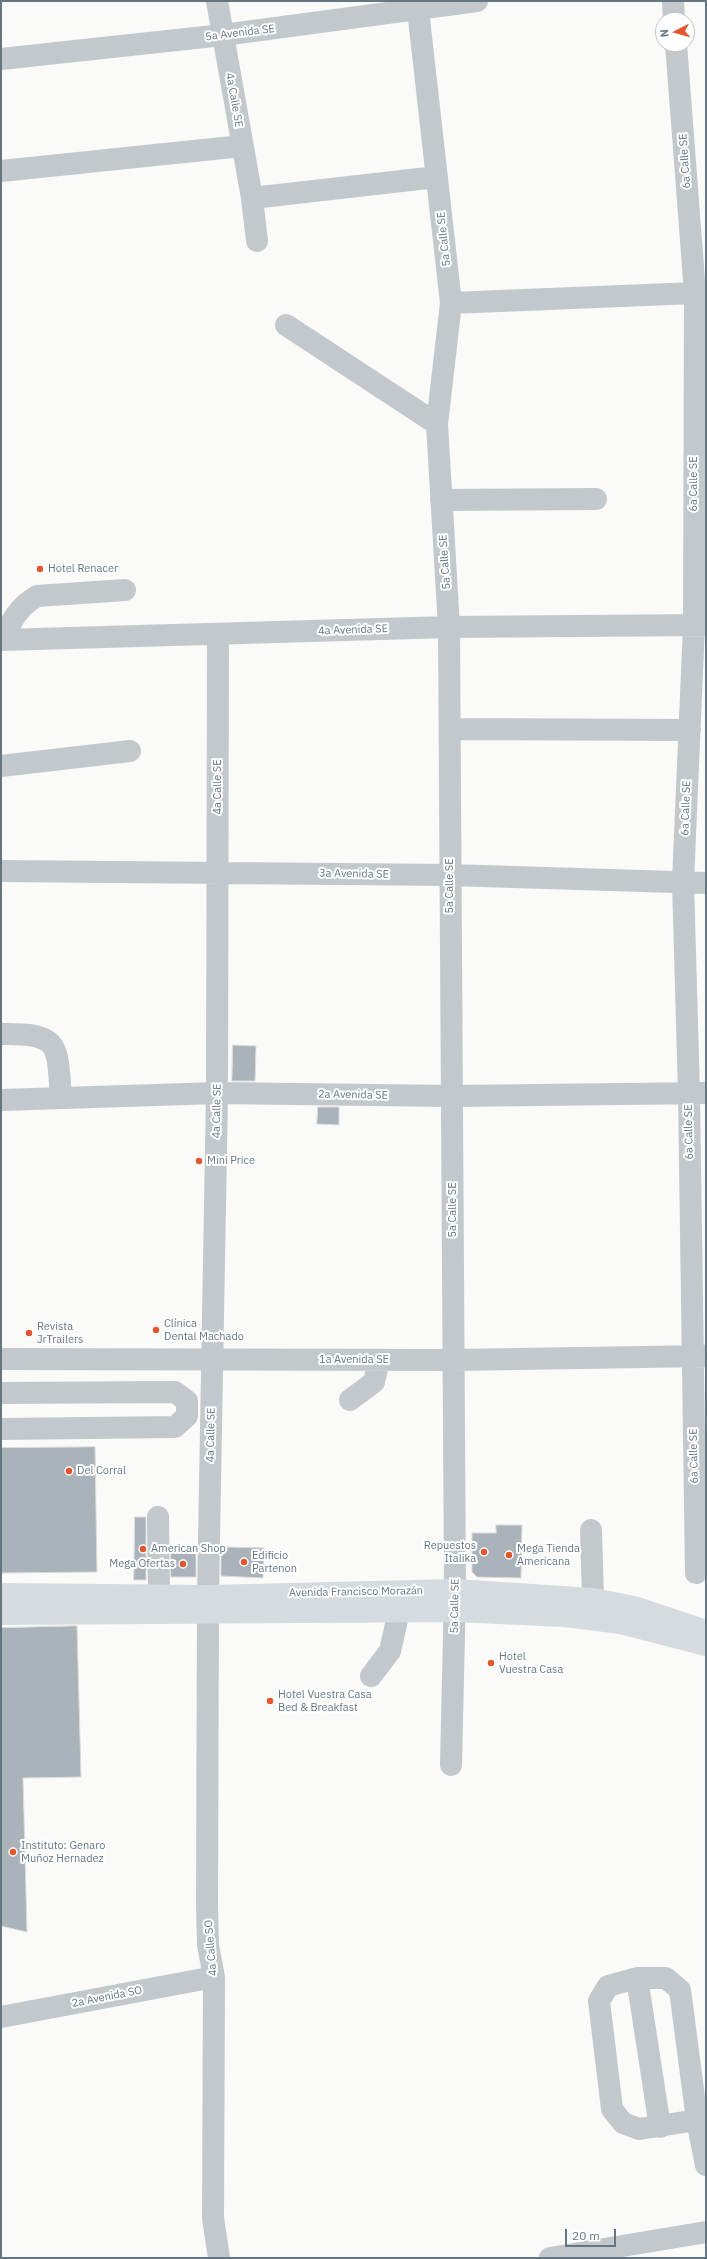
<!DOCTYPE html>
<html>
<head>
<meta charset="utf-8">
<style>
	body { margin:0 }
	#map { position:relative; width:707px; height:2259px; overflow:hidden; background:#fafaf8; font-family:"IBM Plex Sans",sans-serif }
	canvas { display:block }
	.frame { position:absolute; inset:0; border:2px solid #657683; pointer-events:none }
	.north { position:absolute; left:655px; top:12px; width:40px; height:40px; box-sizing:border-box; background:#fff; border:1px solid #c1c8cd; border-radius:50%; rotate:264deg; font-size:11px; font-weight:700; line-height:16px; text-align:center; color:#657683 }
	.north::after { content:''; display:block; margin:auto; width:14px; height:18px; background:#e4572e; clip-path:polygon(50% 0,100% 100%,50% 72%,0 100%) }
	.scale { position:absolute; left:565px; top:2229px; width:51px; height:18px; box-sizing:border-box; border:2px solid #657683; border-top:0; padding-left:5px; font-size:12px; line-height:14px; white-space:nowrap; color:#657683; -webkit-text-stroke:3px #fff; paint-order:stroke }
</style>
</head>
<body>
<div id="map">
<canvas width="707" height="2259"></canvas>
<div class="frame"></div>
<div class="north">N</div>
<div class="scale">20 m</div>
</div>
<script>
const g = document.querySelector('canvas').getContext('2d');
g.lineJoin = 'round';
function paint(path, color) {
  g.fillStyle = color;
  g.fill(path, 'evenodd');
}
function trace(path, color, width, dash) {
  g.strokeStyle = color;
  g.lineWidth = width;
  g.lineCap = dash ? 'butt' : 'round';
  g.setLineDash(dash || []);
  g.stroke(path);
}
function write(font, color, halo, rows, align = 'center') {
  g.font = font + ' "IBM Plex Sans",sans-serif';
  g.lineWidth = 4;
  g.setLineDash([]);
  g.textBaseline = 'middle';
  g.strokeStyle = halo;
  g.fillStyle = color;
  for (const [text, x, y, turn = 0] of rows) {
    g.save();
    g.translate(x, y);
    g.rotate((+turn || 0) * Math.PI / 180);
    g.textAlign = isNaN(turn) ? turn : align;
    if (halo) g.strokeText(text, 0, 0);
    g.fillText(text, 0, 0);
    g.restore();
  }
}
const building = new Path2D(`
	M233,1045L256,1046L255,1081H232Z
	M318,1107H339V1125L317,1124Z
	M95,1447L97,1572L1,1573V1448Z
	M135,1517H146V1580H134Z
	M496,1525H522L521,1578L477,1577L472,1572V1533H496Z
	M225,1547L264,1548L263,1578L221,1576V1552H225Z
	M171,1551L196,1552V1577H171Z
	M77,1626L81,1777L23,1778L27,1932L1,1926V1628Z`);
paint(building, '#aab3b9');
trace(building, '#dcdcda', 1);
trace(new Path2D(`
	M217,1L252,198L257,241
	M673,1L674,20
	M418,10L451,303L437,424L449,627L455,1590L451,1765
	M676,44L695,293L694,625L683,882L689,1094L696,1573
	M1,59L223,35L477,1
	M1,171L242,146
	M252,198L437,177
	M451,303L695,293
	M286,325L437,424
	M441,500L596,499
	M218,634L217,1093L208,1596L207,1904L208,1945L214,1977L213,2218L219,2258
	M1,640L449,627L706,625
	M3,640C11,621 18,607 37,596L125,590
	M450,729L690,730
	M1,766L130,751
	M1,871L450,875L706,883
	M1,1034C61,1033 57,1044 61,1098
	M1,1100L217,1093L452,1096L706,1093
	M1,1359L454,1360L706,1356
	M1,1393L175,1392L187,1401V1416L175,1427L1,1429
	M350,1400L374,1382L379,1360
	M158,1517L159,1596
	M591,1530L593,1599
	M371,1676L390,1651L399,1611
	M637,1978L660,2127
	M1,2017L214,1977
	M697,2120L639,2129L623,2123L612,2109L599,2001L608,1986L637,1978H666L680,1990L697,2120L706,2165
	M550,2258L706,2232`), '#c3c8cc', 22);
trace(new Path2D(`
	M1,1594L208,1596L455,1590L593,1599L634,1607L706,1631
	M1,1614L455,1611L565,1616L621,1623L706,1645`), '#d6dbdf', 22);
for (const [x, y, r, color] of [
	[40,569,4,"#e4572e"],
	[199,1161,4,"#e4572e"],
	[156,1330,4,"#e4572e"],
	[29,1333,4,"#e4572e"],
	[69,1471,4,"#e4572e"],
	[143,1549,4,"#e4572e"],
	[484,1552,4,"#e4572e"],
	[509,1555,4,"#e4572e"],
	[244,1562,4,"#e4572e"],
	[183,1564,4,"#e4572e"],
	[491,1663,4,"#e4572e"],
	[270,1701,4,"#e4572e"],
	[13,1852,4,"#e4572e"]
]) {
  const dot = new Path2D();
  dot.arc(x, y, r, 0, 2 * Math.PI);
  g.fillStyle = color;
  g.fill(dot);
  trace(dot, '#fff', 1.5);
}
write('11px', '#657683', '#fff', [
	["5a Avenida SE",240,33,-7],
	["4a Calle SE",234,100,80],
	["6a Calle SE",685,161,-94],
	["5a Calle SE",444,239,-96],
	["6a Calle SE",694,484,-90],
	["5a Calle SE",445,562,-94],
	["4a Avenida SE",353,630,-2],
	["4a Calle SE",218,787,-90],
	["6a Calle SE",686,808,-88],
	["3a Avenida SE",354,874,1],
	["5a Calle SE",450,886,-90],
	["2a Avenida SE",353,1095,1],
	["4a Calle SE",217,1111,-89],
	["6a Calle SE",689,1132,-91],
	["5a Calle SE",453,1210,-90],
	["1a Avenida SE",354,1360],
	["4a Calle SE",211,1435,-89],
	["6a Calle SE",694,1456,-91],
	["Avenida Francisco Morazán",356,1592,-1],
	["5a Calle SE",455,1606,-89],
	["4a Calle SO",211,1948,-95],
	["2a Avenida SO",107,1997,-11]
]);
write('11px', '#657683', '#fff', [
	["Hotel Renacer",48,569],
	["Mini Price",207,1161],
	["Clínica",164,1324],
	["Dental Machado",164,1337],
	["Revista",37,1327],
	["JrTrailers",37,1340],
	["Del Corral",77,1471],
	["Repuestos",476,1546,"right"],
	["Italika",476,1559,"right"],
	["American Shop",151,1549],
	["Mega Tienda",517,1549],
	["Americana",517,1562],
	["Edificio",252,1556],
	["Partenon",252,1569],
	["Mega Ofertas",175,1564,"right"],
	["Hotel",499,1657],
	["Vuestra Casa",499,1670],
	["Hotel Vuestra Casa",278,1695],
	["Bed & Breakfast",278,1708],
	["Instituto: Genaro",21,1846],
	["Muñoz Hernadez",21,1859]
], 'left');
</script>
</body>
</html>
